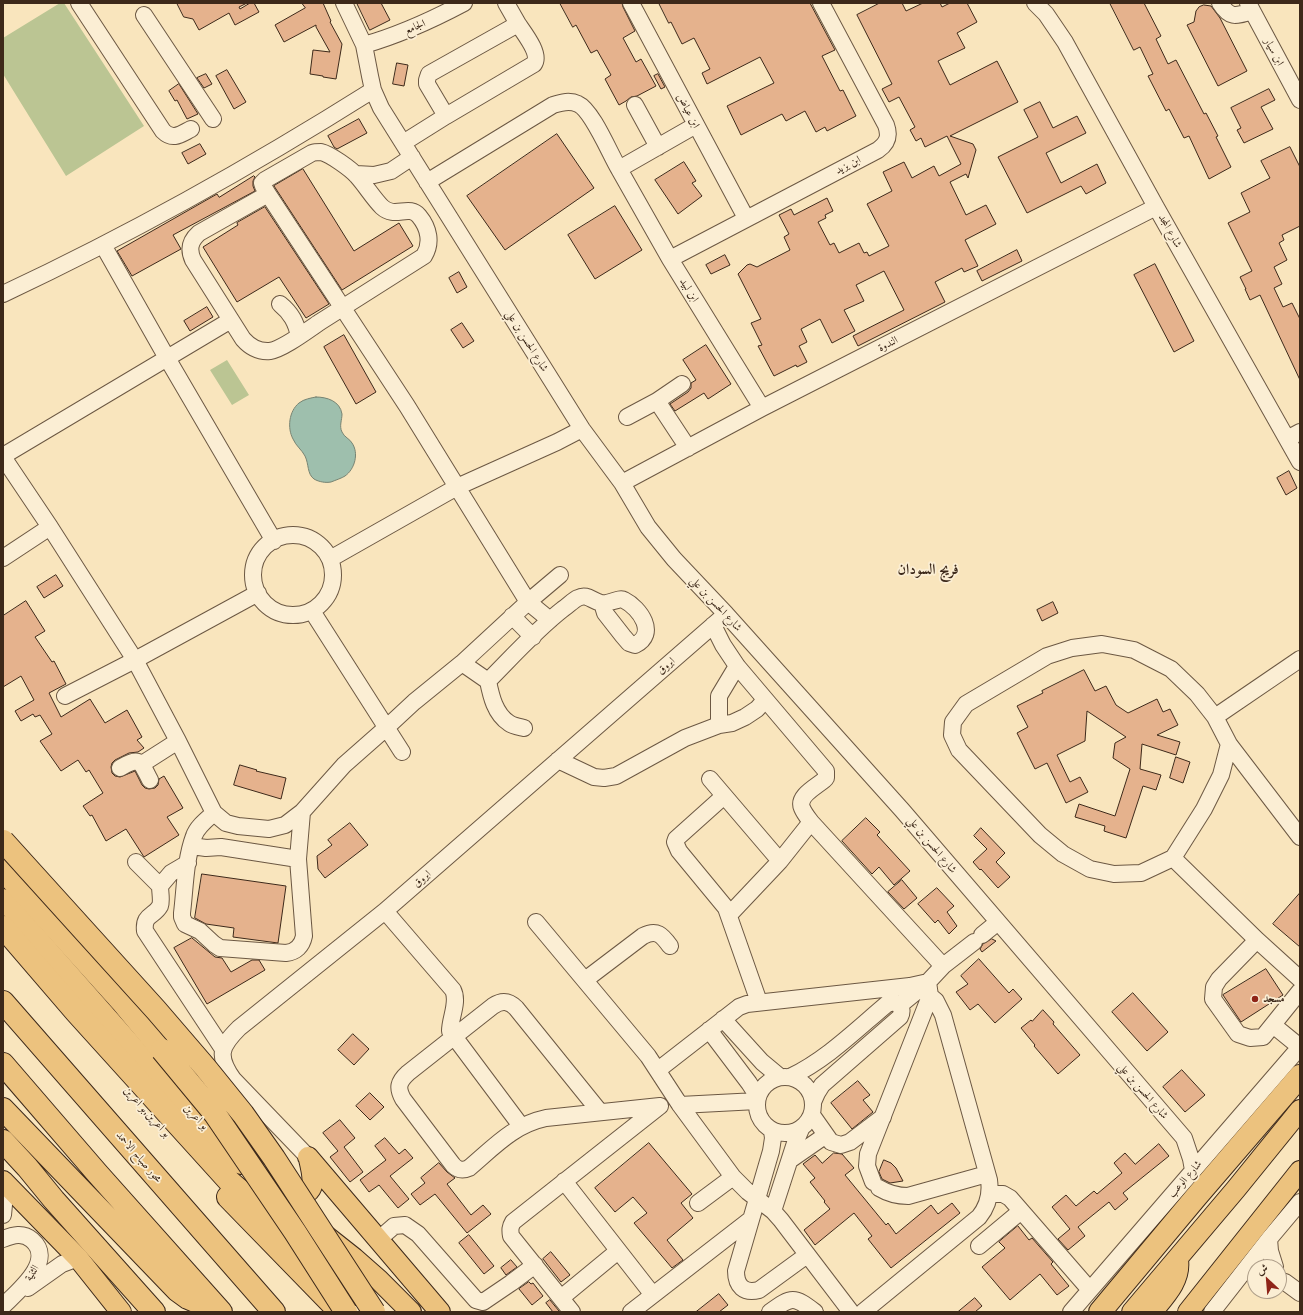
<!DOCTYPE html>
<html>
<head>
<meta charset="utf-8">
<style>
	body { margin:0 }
	#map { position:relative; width:1303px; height:1315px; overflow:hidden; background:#f9e5bd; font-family:"Libre Caslon Text",Amiri,serif }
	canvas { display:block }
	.frame { position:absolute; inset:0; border:4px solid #3d291a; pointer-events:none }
	.north { position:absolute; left:1247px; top:1259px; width:40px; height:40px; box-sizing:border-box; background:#fbeed4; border:1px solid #af9f8a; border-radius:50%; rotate:334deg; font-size:11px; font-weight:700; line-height:16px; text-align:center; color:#3d291a }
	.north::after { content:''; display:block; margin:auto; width:14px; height:18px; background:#8f2418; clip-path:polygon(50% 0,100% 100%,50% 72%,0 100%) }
</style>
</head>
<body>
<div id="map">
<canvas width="1303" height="1315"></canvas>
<div class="frame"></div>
<div class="north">ش</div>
</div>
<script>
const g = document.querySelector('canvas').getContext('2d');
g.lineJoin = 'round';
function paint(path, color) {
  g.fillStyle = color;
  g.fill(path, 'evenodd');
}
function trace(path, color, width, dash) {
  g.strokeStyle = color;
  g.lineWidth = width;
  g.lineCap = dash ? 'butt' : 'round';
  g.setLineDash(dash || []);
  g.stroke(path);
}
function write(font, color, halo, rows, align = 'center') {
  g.font = font + ' "Libre Caslon Text",Amiri,serif';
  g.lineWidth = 3.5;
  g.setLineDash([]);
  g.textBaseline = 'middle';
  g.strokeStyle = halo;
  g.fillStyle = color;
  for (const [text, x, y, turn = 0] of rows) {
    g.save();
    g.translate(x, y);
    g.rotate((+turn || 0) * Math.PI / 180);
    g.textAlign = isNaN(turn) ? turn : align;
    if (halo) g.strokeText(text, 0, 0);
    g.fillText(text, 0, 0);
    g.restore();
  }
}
paint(new Path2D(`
	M60,3H64L144,126L66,176L3,74V38Z
	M227,360L249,395L232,405L210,370Z`), '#bbc593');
const water = new Path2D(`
	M316,397C327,397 340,401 342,414C342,420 339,426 342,432C344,437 350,439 352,443C359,453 355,469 345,476C342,478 336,480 331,482C326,483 319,482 314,479C307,474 309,464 305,456C302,450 296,446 293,439C287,428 289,411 299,403C304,399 311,398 316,397Z`);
paint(water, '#9ebfad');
trace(water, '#778372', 1);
const building = new Path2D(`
	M177,3H247L239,7L240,9L250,3H254L259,12L235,25L229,13L199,30L193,19L184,17Z
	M302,3H323L331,21L330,22L342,44L336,79L323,77V76L310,74L313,50L330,52L316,27V25L284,42L275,25L305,8Z
	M357,3H381L390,20L370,30Z
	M560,3H622L623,7L635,31L623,38L636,62L641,59L656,86L637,96L631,97L626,101L619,105L605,79L611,75L597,50L591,53L576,25L573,27Z
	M659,3H810L835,50L822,56L840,91L843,90L856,116L827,131L825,127L816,132L805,111L786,121L782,114L741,135L727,106L774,83L760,57L707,84L702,73L710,69L694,38L682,44L671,22L669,23Z
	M880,3H902L906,11L923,3H940L942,7L950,3H967L977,22L957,33L965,48L938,61L950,85L997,61L1018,102L950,136L973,144L976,150L968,178L966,174L950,182L966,215L986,205L996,224L965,240L978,266L964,272L962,268L935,282L945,302L858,346L853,336L904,310L884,271L856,285L864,301L844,310L855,331L832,343L820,319L801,329L807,342L799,346L807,362L797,367L796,365L774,376L758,346L762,345L751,323L761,319L738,274L747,265L750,264L757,267L790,250L784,237L789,234L779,215L791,209L794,215L827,198L833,211L825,215L826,218L818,222L830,245L834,243L839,253L859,243L864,253L867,252L869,256L889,246L867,204L892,191L883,172L904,162L912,178L934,166L939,176L961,164L947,136L925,147L921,138L916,141L910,130L915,127L899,97L889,102L882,89L892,84L857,15Z
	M1110,3H1144L1161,36L1156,39L1168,64L1176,60L1204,114L1206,113L1218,136L1216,137L1231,167L1209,179L1189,136L1184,138L1169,109L1166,111L1148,76L1153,74L1140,47L1134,50Z
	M1204,5L1211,6L1220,18L1247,71L1218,86L1187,25L1194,22L1196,11L1199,7Z
	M397,63L408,65L404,86L393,84Z
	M227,70L246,102L234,109L216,76Z
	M206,74L212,84L204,88L197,78Z
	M658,74L665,87L661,89L654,76Z
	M179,84L198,114L187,119L177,100L175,101L169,91Z
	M1269,89L1275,100L1261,107L1273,129L1244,143L1237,130L1241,128L1231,108Z
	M1040,102L1053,128L1077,116L1086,133L1046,153L1061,183L1097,164L1106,183L1086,194L1081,186L1027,213L998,157L1038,137L1024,110Z
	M359,119L367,133L337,149L334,147L328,136Z
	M557,134L594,188L505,250L467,196Z
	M200,144L206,154L188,164L182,153Z
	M1290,147L1300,167V226L1282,235L1284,240L1279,243L1287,260L1274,267L1282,284L1274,288L1283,307L1292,303L1300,319V380L1260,295L1250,300L1245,289H1246L1240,277L1252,271L1228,223L1250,212L1241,193L1270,178L1261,161Z
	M684,162L696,181L692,183L702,196L678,214L655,180Z
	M303,169L354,251L399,223L413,246L342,290L274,186Z
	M254,176L255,177L253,181V186L255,191L173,235L181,249L132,276L117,251L217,194L219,197Z
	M615,206L642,250L595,279L568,235Z
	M265,207L329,304L306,318L279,277L237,302L203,247L238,225L237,223Z
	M1017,250L1022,261L982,281L977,271Z
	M725,255L730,265L711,274L706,265Z
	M1155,264L1194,341L1174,352L1134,275Z
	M459,272L467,287L457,293L449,278Z
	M207,307L213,317L190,331L184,321Z
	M462,323L474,341L463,348L451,330Z
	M344,335L376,392L356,404L324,347Z
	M706,345L731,384L708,399L704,393L675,411L670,404L688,392L691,388V383L696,380L683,360Z
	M1289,471L1297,488L1286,495L1277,478Z
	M56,575L63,586L44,598L37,587Z
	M26,601L45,631L35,637L52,662L54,661L66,684L49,693L61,717L90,699L105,723L127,710L142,737L137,740L144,748L138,752L129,753L115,760L112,763L111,767L112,773L115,776L120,777L135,771L142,785L145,788L149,789L155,788L158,785L159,779L164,776L183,808L167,817L179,835L144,857L126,829L106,841L92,815L90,816L83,806L103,793L89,770L86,772L78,760L61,771L40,741L52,734L40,715L35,717L33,714L21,721L15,711L34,700L21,676L3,687V616Z
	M1053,602L1058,613L1042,621L1037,610Z
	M1084,670L1095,691L1106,686L1116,705L1128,713L1157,699L1163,712L1170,709L1178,725L1157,735L1180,742L1176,755L1142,744L1140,769L1161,775L1156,790L1143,786L1126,838L1104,831L1105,826L1075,817L1079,804L1115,816L1130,769L1113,758L1115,743L1126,737L1087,711L1085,741L1057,755L1070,782L1080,777L1088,792L1066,803L1047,763L1035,769L1017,733L1028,727L1017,706L1043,693L1042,691Z
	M1176,757L1190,762L1183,783L1170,778Z
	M240,765L257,770L256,771L286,778L281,799L234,785Z
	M866,818L880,832L877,835L910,871L894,885L879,867L872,874L842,841Z
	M350,823L368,845L325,878L318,869L317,856L332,845L328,840Z
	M981,828L1005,853L996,862L1010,877L998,888L981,869L980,870L973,862L987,849L974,836Z
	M202,874L286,886L278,943L233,937L234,928L206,924L195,918Z
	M902,880L917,898L904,909L888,892Z
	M937,888L954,906L947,912L957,926L949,934L938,920L935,923L918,904Z
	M1300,893V947L1273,924Z
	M192,938L215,957L222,958L231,972L252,960H259L265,970L207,1004L174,948Z
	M992,939L996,941L982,952L980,949L983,944Z
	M979,959L1009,993L1013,989L1022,999L995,1023L978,1004L970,1010L956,992L968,984L961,976Z
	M1266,969L1283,995L1241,1022L1223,995Z
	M1133,993L1168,1032L1147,1051L1112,1012Z
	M1043,1010L1054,1022L1053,1024L1080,1055L1058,1074L1034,1046L1035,1045L1021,1028L1031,1020L1032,1021Z
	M353,1034L369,1049L354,1065L338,1050Z
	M1182,1070L1205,1095L1185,1112L1163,1087Z
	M858,1081L870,1095L863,1100L873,1112L852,1129L831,1103Z
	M370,1093L384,1107L370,1120L356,1106Z
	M340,1120L355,1138L344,1147L363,1172L350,1182L330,1157L338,1151L323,1133Z
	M385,1138L399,1154L405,1149L413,1158L390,1176L409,1199L398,1208L379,1185L369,1192L360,1180L386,1160L375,1146Z
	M649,1143L692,1194L681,1203L693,1218L667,1240L683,1260L672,1268L634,1223L647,1213L633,1197L615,1212L595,1188Z
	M1159,1144L1169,1156L1123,1193L1128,1199L1115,1210L1109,1202L1078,1227L1085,1236L1068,1250L1058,1239L1070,1229L1052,1207L1066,1195L1076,1206L1094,1191L1097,1194L1122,1173L1114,1163L1125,1153L1135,1164Z
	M834,1153L842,1154L854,1168L845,1175L886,1225L888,1223L896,1234L931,1205L938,1214L952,1203L960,1213L891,1268L868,1239L872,1236L854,1213L815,1245L804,1230L830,1209L824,1202L825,1201L810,1182L815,1178L803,1164L815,1155L822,1163Z
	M884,1160L891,1163L896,1168L903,1181L890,1183L882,1179L879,1172Z
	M439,1163L447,1172L455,1178L447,1184L471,1215L483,1205L491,1214L467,1233L435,1194L420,1205L411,1194L425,1183L421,1178Z
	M1018,1226L1029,1240L1032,1238L1053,1262L1051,1264L1069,1286L1057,1295L1040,1274L1010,1300L982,1267L1005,1248L999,1242Z
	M469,1235L494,1266L484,1274L459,1243Z
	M551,1252L570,1275L561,1282L543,1259Z
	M511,1260L517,1267L506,1275L501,1268Z
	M529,1282L531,1284L533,1283L543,1296L532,1305L519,1289Z
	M719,1294L728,1305L719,1312H696Z
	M975,1298L982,1306L975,1312H958Z
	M550,1300L559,1311L557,1312H553L546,1303Z`);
paint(building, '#e5b28d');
trace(building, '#3d291a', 1);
const minor = new Path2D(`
	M79,3L163,131C173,141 181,134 191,129
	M344,3L364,45L370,76L373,90L381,108L582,429L622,483L648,527L674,559L726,614L902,810L1184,1138L1191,1159L1193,1170
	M506,3L518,24
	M631,3L746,218
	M1035,3L1046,14L1065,42L1156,207L1300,462
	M1220,3C1230,19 1236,16 1252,11
	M1248,3L1300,100
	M144,15L213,119
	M518,24C524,33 541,54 534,64L446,116L427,84V80L429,74Z
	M364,45C399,35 432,20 464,3
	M635,105L658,147
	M403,143L446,116
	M619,169L670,259L762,408
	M356,174L374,175L391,171L412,157
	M427,182L553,105C562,102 570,100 578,104C592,110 610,154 619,169L696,125
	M268,194L199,233C190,241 188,249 193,260L243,339C250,347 259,352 270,351C283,349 308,330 320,322C355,300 389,278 424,256C432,243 429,228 419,216C409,204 395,219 382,207C373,198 366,186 357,176C351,169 330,154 321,152C318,152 315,152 312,153L265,180L262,183L263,186L268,194L407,406L528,602L550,620
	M103,245L167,358L274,541
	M670,259L878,150C888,143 890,136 886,125L821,3
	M3,294C131,234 254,165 373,90
	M280,304C291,313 296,322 299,336
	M657,401L682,384
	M627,417L657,401L688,448
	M1287,439L1300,432
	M3,456L231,320
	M3,457L50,527L135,660L178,741L214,813L226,823L238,826L269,829L285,825L302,812L344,765L386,728L414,702L462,663L528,602L560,575
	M622,483L762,408L1156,207
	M253 575a40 40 0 1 1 80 0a40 40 0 1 1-80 0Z
	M3,558L50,527
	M330,559L457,487L557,442L582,429
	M312,611L402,752
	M512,616L533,637
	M713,625L723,645L737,666L826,771V778L824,780C816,787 797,796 802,808C804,813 808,818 811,822L943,966
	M462,663L488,681C491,696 495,714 509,723C513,726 520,727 524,728
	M488,681C512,657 536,630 563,609C568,606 573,600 578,598C587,593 592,601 601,603C608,605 619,597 624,600C640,608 658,634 635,645L629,643L623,636L605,613L602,603
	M65,696L135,660L258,593
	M1215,717L1300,659
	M719,725V696L737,666
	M1229,744L1221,775L1204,809L1173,858L1141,873L1114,874L1090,869L1063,854L1040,835L959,750L952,735L953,722L966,704L1047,656L1072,648L1102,644L1134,650L1171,669L1197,694L1215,717L1229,744L1300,837
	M558,760L594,777L604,778L616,776L685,738L719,725L732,723L745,717L757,709L765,700
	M142,764L178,741
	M120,768C141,756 140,761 150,780
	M710,779L780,861
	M724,796L676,839L675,842L679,851L726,908L759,1002
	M214,813C206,820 197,827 194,836C185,860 185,889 182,913V917L185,924L200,931L214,944L220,948L286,953C296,952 302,946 304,936L298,859L302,812
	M192,846L206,848L221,847L298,859
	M1173,858L1257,940L1219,979L1214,987L1213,999L1238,1034L1250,1038L1263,1037L1300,991
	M136,862L160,886C160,892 162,901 160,906C154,917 143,914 145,931L223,1049
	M160,886L171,873L188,863
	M385,911L453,990C459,1002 450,1018 450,1031L521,1126
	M729,915L780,861L811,822
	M536,922L648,1056L680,1105L733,1177L748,1192L773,1211L781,1220L851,1312
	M982,935L998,922
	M1257,940L1300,979
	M585,980L643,936C657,929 662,935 670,946
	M900,1005L928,982L943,966L974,942
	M723,1019L762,1062L780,1077
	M709,1030L749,1083L758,1097
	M658,1070L739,1007L747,1004L910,986L928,982L930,996L936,1001L943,1015L989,1180C991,1194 988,1206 979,1217L863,1312
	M757 1105a28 28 0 1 1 56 0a28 28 0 1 1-56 0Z
	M790,1077C826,1060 856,1030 887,1004C897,1000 905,1007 900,1017L822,1085L817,1093L813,1102
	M680,1105L757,1101
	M600,1112L516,1008C509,1001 502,1000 493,1006L408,1073C398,1082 397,1088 403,1099L453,1165C458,1170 462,1171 469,1168C494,1147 513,1125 546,1118L660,1106
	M812,1115L831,1142L841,1145L850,1142L883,1117
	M772,1131L773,1138L771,1151L736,1271C736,1286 744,1294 759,1290L807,1255
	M308,1157L233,1079C217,1056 220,1047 239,1028L385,911L726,614
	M790,1160L826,1135
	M564,1181L653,1295
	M873,1182L867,1166L868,1154L930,996
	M879,1188C889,1194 897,1196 908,1196L987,1174
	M990,1194H1003L1010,1198L1090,1290
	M698,1203L733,1177
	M773,1211L795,1143L801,1129
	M3,1215L6,1184
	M3,1239C13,1235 23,1232 32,1240C56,1261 17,1292 3,1306
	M1269,1239L1270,1251L1275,1267
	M378,1240L394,1226L405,1225L418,1234L476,1300L483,1302L511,1283L535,1265
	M979,1246L1021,1211
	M1279,1280L1285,1282L1300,1293
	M28,1288L62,1264L78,1258
	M561,1298L618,1251
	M572,1312L511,1236C510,1230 510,1227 513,1222L660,1106
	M631,1312L751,1219
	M770,1312C792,1296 794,1296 815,1312
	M1071,1312L1300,1047L1273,1025
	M1212,1312L1269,1239L1300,1202`);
const major = new Path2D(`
	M3,899L178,1098L241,1164
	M308,1157L440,1312
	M3,1181L78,1258L121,1312
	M273,1194L354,1258L379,1280L411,1312
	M282,1197C315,1197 316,1188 309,1159
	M1132,1312L1236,1189L1300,1110
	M1152,1312C1164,1297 1181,1281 1178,1260
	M1188,1312L1300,1171`);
const highway = new Path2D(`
	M3,870L123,1003L162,1050
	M3,927L76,1012L229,1181L359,1293
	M3,1002L274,1312
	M3,1064L97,1173L221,1312
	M3,1109L177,1290L188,1298L216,1310
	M3,1141L27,1167L54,1200L154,1312
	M228,1197L340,1312
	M1100,1312L1196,1197L1300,1076`);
trace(minor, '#6c5843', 18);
trace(major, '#3d291a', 22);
trace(highway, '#3d291a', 24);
trace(minor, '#fbeed4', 16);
trace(major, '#ecc27e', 20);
trace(highway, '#ecc27e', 22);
const highwayBridge = new Path2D(`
	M3,841L156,1010L205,1067L243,1114L274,1158L374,1312
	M162,1050L215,1114L295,1232L346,1312`);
trace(highwayBridge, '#3d291a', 24, []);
trace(highwayBridge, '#ecc27e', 22);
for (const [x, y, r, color] of [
	[1255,999,4,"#8f2418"]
]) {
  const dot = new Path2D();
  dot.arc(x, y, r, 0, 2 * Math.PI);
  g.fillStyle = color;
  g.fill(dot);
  trace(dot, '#fbeed4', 1.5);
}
write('11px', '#3d291a', '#fbeed4', [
	["الجامع",415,27,-23],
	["ابن سيار",1274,52,62],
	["ابن عياض",688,111,62],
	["ابن يزيد",848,165,-27],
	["شارع المجد",1170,231,61],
	["ابن لبيد",689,290,58],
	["شارع الحسن بن علي",527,341,58],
	["الندوة",888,344,-27],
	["شارع الحسن بن علي",716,604,47],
	["ابروق",666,666,-41],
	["شارع الحسن بن علي",932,845,50],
	["ابروق",422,879,-41],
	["شارع الحسن بن علي",1143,1091,49],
	["بو اعرين,بو اعرين",147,1112,48],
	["بو اعرين",196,1117,46],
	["محور صباح الاحمد",139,1157,49],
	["شارع الوعب",1185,1179,-49],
	["الثنية",32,1273,-57]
]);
write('bold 11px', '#3d291a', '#fbeed4', [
	["مسجد",1263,999]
], 'left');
write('bold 15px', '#3d291a', '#fbeed4', [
	["فريج السودان",928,570]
]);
</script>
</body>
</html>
